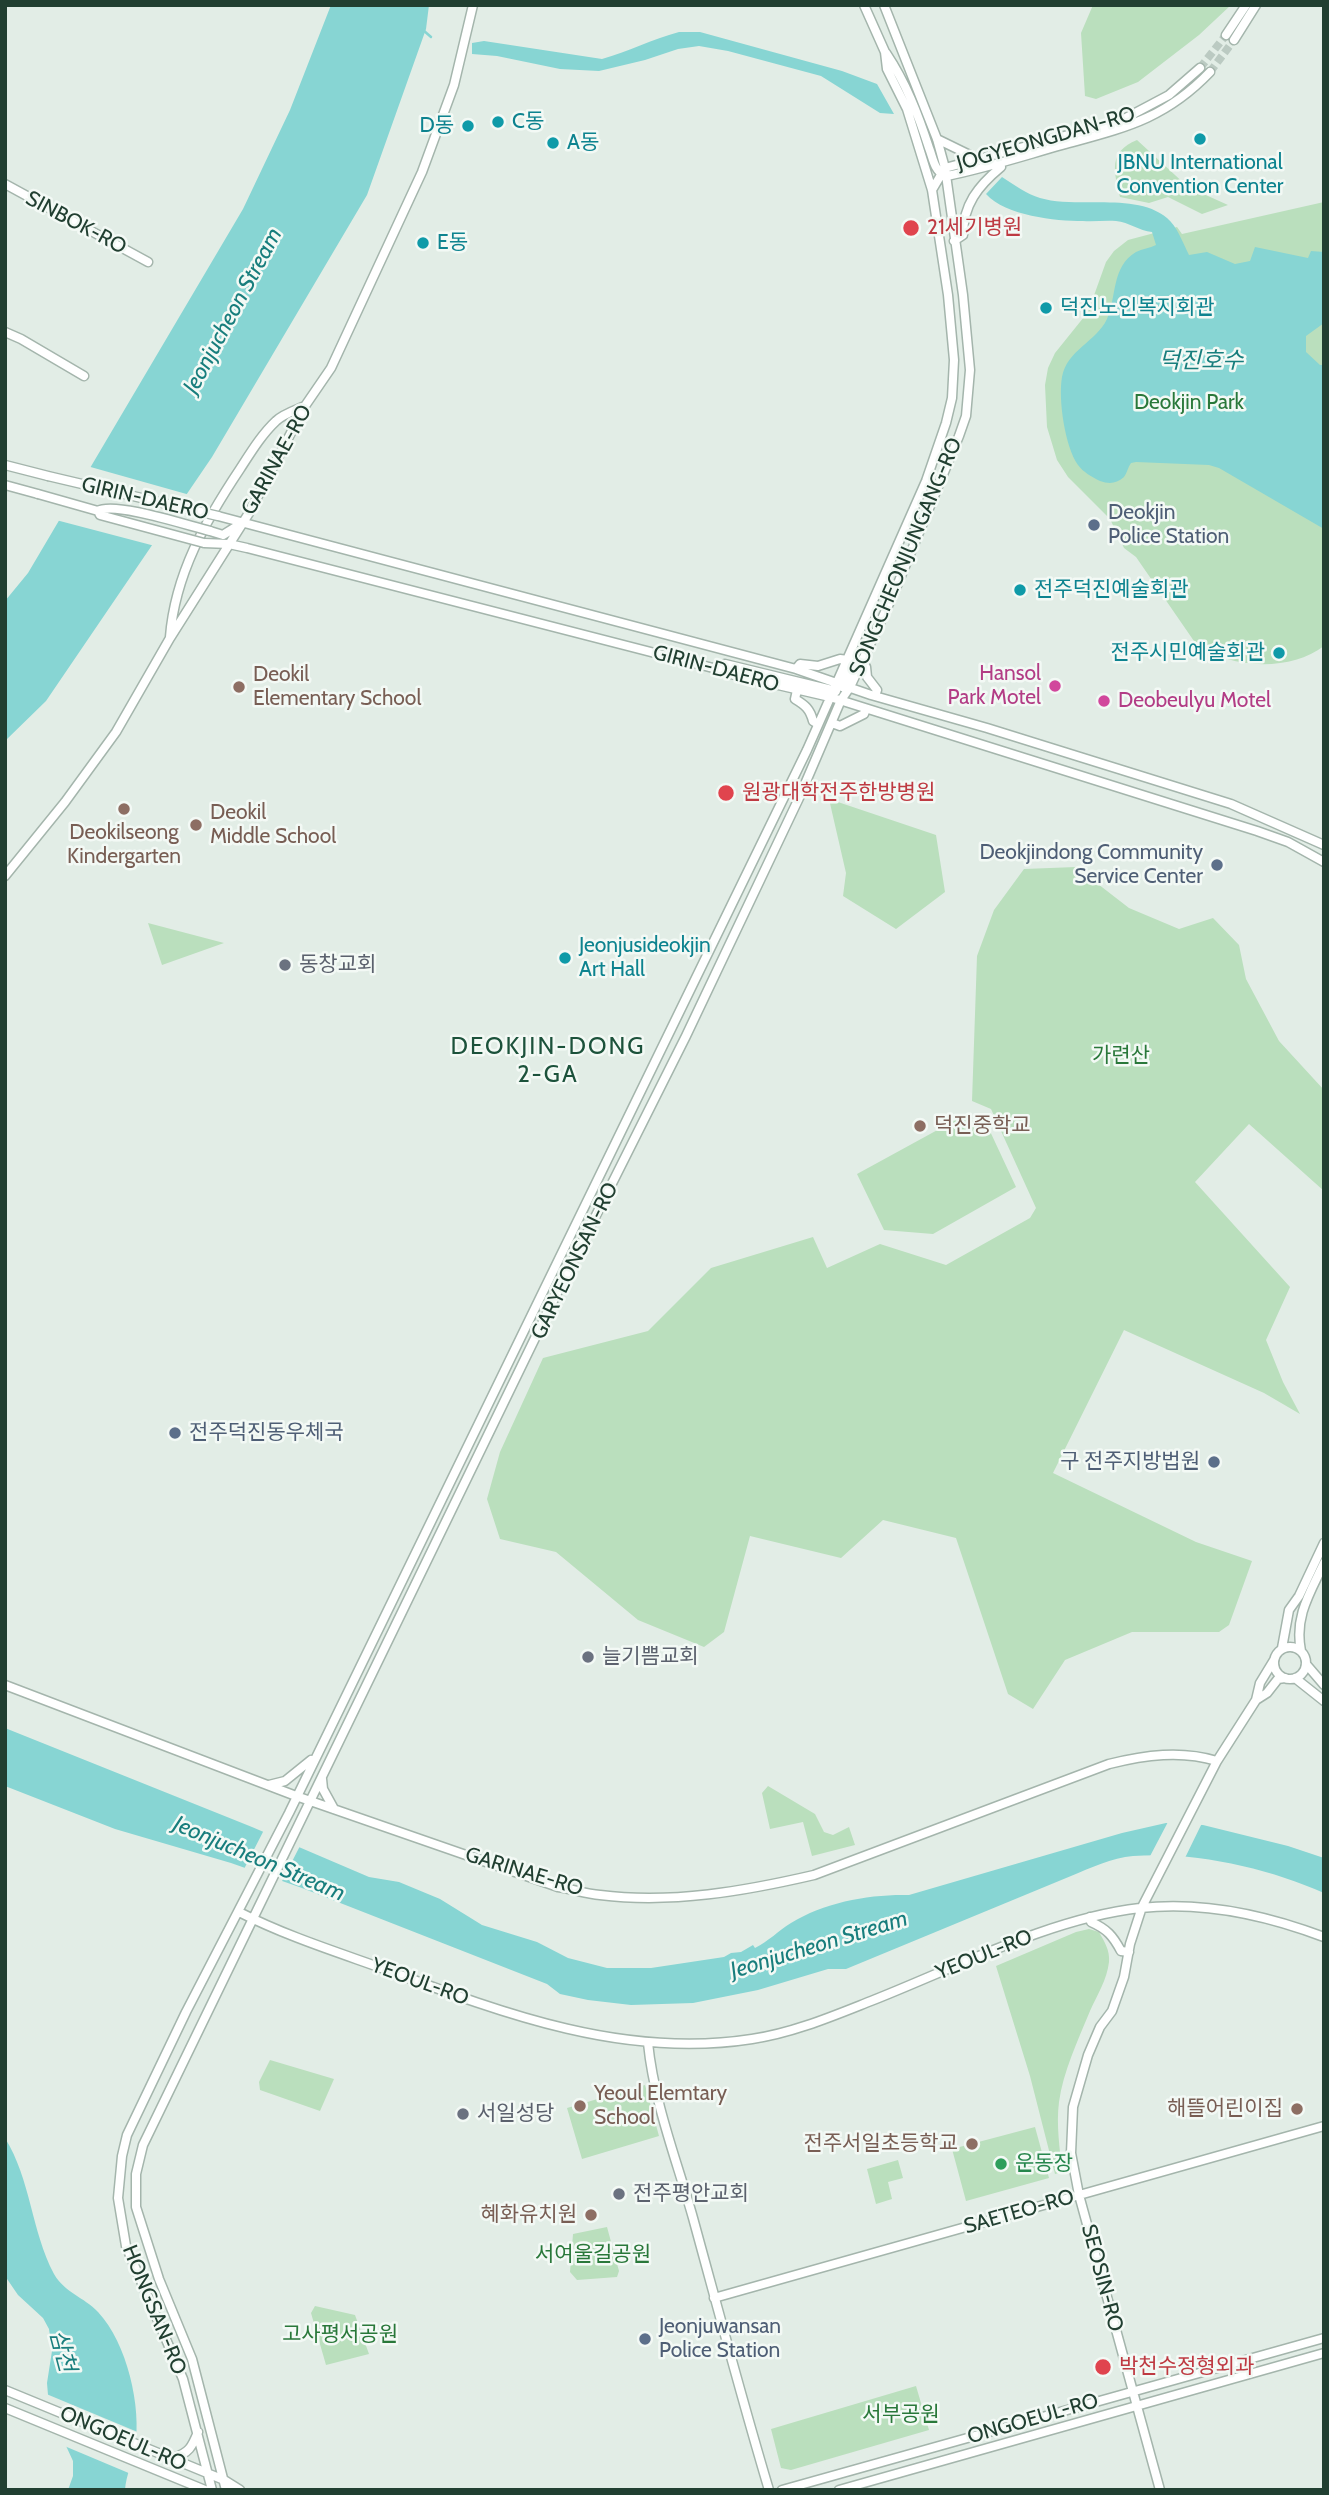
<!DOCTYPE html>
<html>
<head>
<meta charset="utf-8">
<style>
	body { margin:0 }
	#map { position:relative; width:1329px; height:2495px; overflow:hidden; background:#e2ede6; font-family:Cabin,sans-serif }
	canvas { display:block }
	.frame { position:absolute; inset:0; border:7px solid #213f31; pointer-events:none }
</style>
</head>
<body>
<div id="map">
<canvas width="1329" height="2495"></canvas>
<div class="frame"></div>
</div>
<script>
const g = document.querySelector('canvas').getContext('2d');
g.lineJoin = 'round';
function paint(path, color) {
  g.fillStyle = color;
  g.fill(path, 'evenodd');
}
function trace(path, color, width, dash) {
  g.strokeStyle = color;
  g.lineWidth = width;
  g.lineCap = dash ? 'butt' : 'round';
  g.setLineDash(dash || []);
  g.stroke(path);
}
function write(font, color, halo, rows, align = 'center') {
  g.font = font + ' Cabin,"Noto Sans KR",sans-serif';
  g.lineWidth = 5;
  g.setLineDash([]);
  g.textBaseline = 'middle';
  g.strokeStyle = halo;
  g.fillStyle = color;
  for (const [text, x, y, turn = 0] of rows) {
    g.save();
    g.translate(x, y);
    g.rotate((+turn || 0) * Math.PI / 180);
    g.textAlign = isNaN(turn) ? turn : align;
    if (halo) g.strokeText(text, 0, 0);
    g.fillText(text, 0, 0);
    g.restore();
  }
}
paint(new Path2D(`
	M1093,5H1231L1199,35L1138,82L1096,99L1085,96L1081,33Z
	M1137,140L1188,187L1228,205L1202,214L1168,197L1149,203L1120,197C1114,171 1108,152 1137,140Z
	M1324,202V646C1290,672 1230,669 1196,644L1136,557L1124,548L1110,519L1068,477L1057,460L1047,427L1045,385L1048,368L1055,353L1088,312L1106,262L1114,251L1128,240L1177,227L1182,234Z
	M829,799L936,835L945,892L896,929L843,896L846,873Z
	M1076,867L1129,908L1179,929L1213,918L1239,945L1246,979L1279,1041L1324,1090V1191L1249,1124L1195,1182L1290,1287L1266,1340L1283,1382L1300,1414L1264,1393L1124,1330L1053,1473L1196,1542L1252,1561L1229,1625L1219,1632H1132L1065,1660L1033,1709L1008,1694L956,1538L883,1520L841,1558L750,1536L724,1632L704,1647L638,1620L556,1552L500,1539L487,1499L500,1452L543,1358L648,1331L711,1268L813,1237L827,1268L880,1244L946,1265L1030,1218L1036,1208L991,1109L972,1101L977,956L994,910L1024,869Z
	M148,923L224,943L162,965Z
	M963,1116L988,1127L1016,1187L933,1234L884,1230L857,1174Z
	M768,1786L815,1814L824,1832L833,1835L849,1827L855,1845L812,1856L803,1822L770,1829L762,1793Z
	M1089,1929L1099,1932C1104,1941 1110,1950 1109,1962C1107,1980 1097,1995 1090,2011C1078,2040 1063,2072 1059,2102C1056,2125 1060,2149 1062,2172L1055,2174L1030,2076L996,1966L1076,1932Z
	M270,2060L334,2079L320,2111L260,2090L259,2082Z
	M645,2085L659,2136L582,2159L567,2108Z
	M1035,2127L1049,2178L966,2201L952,2149Z
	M898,2160L903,2178L888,2182L892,2199L876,2204L867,2169Z
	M607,2227L619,2271L617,2277L577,2280L570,2272L573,2234Z
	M315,2306L355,2315L369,2354L326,2365L311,2313Z
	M916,2386L929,2430L791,2470L781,2468L771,2429Z`), '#badfbd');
paint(new Path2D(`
	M331,5H429L426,29L367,195L212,457L46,701L5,741V601L28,573L243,209L290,110Z
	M679,32H700L842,71L877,84L894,114L880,113L821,76L728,51L699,46L678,49L645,60L599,71L560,69L497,56L472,54V43L484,41L602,59C628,52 652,39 679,32Z
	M1002,177C1014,185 1027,194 1040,198C1077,209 1136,192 1167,218C1177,226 1183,243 1189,255L1207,252L1235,264L1250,261L1255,247L1308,258L1311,251L1324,252V323L1306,336V352L1320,365H1324V529L1219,468L1209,465L1136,462L1131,463C1128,467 1127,473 1124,477C1116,484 1109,484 1100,481C1092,477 1083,472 1078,465C1065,447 1058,399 1062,377C1067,350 1096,342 1107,319C1117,297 1111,267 1136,252C1142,249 1150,248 1156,245L1152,232C1139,231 1129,222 1116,221C1105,220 1094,222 1083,221C1055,221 1006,216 986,194Z
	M5,1728L252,1827L369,1877L399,1882L440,1899L482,1925L537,1942L568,1958L607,1968H651L724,1957L731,1953L741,1952L753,1945L755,1948C769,1941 778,1931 791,1923C825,1902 870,1894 909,1895L1122,1833L1166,1823L1203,1825L1288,1846L1324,1858V1893C1269,1868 1193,1851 1133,1856C1112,1858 1090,1868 1071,1876L846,1969H828L758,1990L693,2003L631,2005L588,2000L560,1994L547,1984L302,1888L231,1863L115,1829L5,1786Z
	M5,2138C31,2180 31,2230 54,2274C65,2293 84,2297 98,2312C127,2343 142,2407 135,2448C133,2462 126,2475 125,2490H68L73,2476V2461L61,2435L48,2395L47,2383L52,2351L49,2329L43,2318L18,2295L5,2276Z`), '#87d5d3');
paint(new Path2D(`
	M87,466L190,495L155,546L56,520Z
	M1169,1820L1203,1821L1184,1860H1148Z
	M265,1828L301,1844L280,1885L243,1871Z
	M44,2393L140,2433L138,2450L131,2474L62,2445L50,2416Z`), '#e2ede6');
trace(new Path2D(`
	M423,30L431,37`), '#87d5d3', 2.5);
trace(new Path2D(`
	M1200,68L1226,35
	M1210,72L1234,40`), '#bbcac2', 8, [8, 4]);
const tertiary = new Path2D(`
	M1226,35L1246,5
	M1234,40L1256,5
	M886,53C906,83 918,114 929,148C933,158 934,170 944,175
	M937,139L980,160
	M947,176C986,168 1023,156 1062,145C1123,128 1164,120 1210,72
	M5,184L148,262
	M932,190L945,168L1120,121L1169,95L1200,68
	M954,241L963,235C963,205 978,186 1001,167L1000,164
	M5,332L21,339L84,376
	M5,465L48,476
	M5,485L38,494
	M218,516L796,669L871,695L987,728L1231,804L1324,845
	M210,531L223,535L239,525
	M204,543L229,544L247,548L713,668L722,672L830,697L1257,831L1288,842L1324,862
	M170,637C175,574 206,520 240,469C251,452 262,434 276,421C283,414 296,410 305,406
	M859,665L866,667L867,677L877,690L875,696
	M713,668L725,664L836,691
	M796,669L800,664L818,666L840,659L848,660
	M842,687L853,660
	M797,690L795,699C805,705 810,709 813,721L818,724
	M832,723L840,726L864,714L866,709
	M5,876L65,802L116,732L170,638L249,513L305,406L331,368L422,172L454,85L473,5
	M1274 1663a16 16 0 1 1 32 0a16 16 0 1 1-32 0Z
	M1282,1648L1289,1610L1299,1596L1324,1543
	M1301,1651C1294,1617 1310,1593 1324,1563
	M1306,1664L1324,1685
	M1295,1678L1324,1701
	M5,1685L296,1796L558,1887C572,1889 586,1894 600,1895C672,1904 745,1891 814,1875L1109,1764C1145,1755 1181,1750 1217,1761
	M1256,1700L1267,1693L1278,1679L1285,1678
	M322,1779L323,1789L334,1809
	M269,1785L285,1781L311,1760
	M239,1912C286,1936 337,1952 387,1970C505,2014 625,2059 752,2039C793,2033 833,2016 871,2001C955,1968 1051,1918 1140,1908C1202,1901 1266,1915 1324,1937
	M1090,1917L1091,1922C1107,1929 1113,1936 1121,1951L1129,1952
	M648,2043C654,2103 677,2161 693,2218C718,2309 742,2400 769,2490
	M714,2298L1324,2126
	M5,2390L224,2480L240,2490
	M5,2408L205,2490
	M173,2458C189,2453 192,2447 198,2432
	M212,2490L183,2379L126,2246L118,2198L122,2156L127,2135L186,2012L289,1813L807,750L926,481L946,423L952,398L954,360L948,295L932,190L907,109L887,69L885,52L864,5
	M226,2490L192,2359L159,2279L136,2207V2174L143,2145L555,1297L686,1036L799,798L841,700L850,687L894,593L959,436L966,416L970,370L963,295L945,168L937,139L884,5
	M782,2490L1324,2338
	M839,2490L1324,2353
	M1160,2490L1079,2195L1071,2153L1073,2107L1088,2055L1100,2027L1112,2011L1124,1977L1130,1944L1142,1907L1217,1761L1256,1700L1260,1683L1274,1660`);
trace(tertiary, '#a4b5ac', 11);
trace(tertiary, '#fff', 8);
const tertiaryBridge = new Path2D(`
	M48,476L218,516
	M38,494L98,511L100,515L204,543
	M98,511C114,501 189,526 210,531`);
trace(tertiaryBridge, '#a4b5ac', 11, []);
trace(tertiaryBridge, '#fff', 8);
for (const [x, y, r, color] of [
	[498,122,7,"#0f9aa8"],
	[468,126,7,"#0f9aa8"],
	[1200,139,7,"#0f9aa8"],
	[553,143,7,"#0f9aa8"],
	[911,228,9,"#e0444e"],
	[423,243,7,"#0f9aa8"],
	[1046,308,7,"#0f9aa8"],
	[1094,525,7,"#5c6f8a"],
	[1020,590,7,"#0f9aa8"],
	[1279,653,7,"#0f9aa8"],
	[1055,686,7,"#d1479c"],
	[239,687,7,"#8d6e63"],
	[1104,701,7,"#d1479c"],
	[726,793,9,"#e0444e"],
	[124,809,7,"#8d6e63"],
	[196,825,7,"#8d6e63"],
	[1217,865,7,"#5c6f8a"],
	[565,958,7,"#0f9aa8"],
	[285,965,7,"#6b7280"],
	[920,1126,7,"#8d6e63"],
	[175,1433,7,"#5c6f8a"],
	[1214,1462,7,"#5c6f8a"],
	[588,1657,7,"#6b7280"],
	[580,2106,7,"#8d6e63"],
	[1297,2109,7,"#8d6e63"],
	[463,2114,7,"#6b7280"],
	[972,2144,7,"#8d6e63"],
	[1001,2164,7,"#2e9e5b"],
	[619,2194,7,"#6b7280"],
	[591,2215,7,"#8d6e63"],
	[645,2339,7,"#5c6f8a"],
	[1103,2367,9,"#e0444e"]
]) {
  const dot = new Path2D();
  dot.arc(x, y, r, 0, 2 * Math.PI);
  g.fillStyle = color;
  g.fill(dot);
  trace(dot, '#f3f9f5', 2.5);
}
write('21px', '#0d838f', '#f3f9f5', [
	["C동",512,122],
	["D동",454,126,"right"],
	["A동",567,143],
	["JBNU International",1200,163,"center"],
	["Convention Center",1200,187,"center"],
	["E동",437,243],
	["덕진노인복지회관",1060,308],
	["전주덕진예술회관",1034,590],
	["전주시민예술회관",1265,653,"right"],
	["Jeonjusideokjin",579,946],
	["Art Hall",579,970]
], 'left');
write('21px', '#213f31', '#f3f9f5', [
	["JOGYEONGDAN-RO",1046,139,-16],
	["SINBOK-RO",76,223,28],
	["GARINAE-RO",277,460,-61],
	["GIRIN-DAERO",145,499,13],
	["SONGCHEONJUNGANG-RO",906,557,-67],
	["GIRIN-DAERO",716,669,15],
	["GARYEONSAN-RO",575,1261,-64],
	["GARINAE-RO",524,1872,17],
	["YEOUL-RO",984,1955,-22],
	["YEOUL-RO",420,1982,20],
	["SAETEO-RO",1019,2212,-16],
	["SEOSIN-RO",1102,2278,75],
	["HONGSAN-RO",154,2310,68],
	["ONGOEUL-RO",1033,2419,-16],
	["ONGOEUL-RO",123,2439,23]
]);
write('21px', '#be3a42', '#f3f9f5', [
	["21세기병원",927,228],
	["원광대학전주한방병원",742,793],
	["박천수정형외과",1119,2367]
], 'left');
write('21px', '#29783a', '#f3f9f5', [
	["Deokjin Park",1189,403],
	["가련산",1121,1056],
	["서여울길공원",593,2255],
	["고사평서공원",340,2335],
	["서부공원",901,2415]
]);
write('21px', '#4e5e75', '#f3f9f5', [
	["Deokjin",1108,513],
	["Police Station",1108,537],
	["Deokjindong Community",1203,853,"right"],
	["Service Center",1203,877,"right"],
	["전주덕진동우체국",189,1433],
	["구 전주지방법원",1200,1462,"right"],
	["Jeonjuwansan",659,2327],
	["Police Station",659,2351]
], 'left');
write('21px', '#b23c85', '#f3f9f5', [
	["Hansol",1041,674],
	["Park Motel",1041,698],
	["Deobeulyu Motel",1118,701,"left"]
], 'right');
write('21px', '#785e54', '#f3f9f5', [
	["Deokil",253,675],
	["Elementary School",253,699],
	["Deokil",210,813],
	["Middle School",210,837],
	["Deokilseong",124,833,"center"],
	["Kindergarten",124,857,"center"],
	["덕진중학교",934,1126],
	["Yeoul Elemtary",594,2094],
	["School",594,2118],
	["해뜰어린이집",1283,2109,"right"],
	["전주서일초등학교",958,2144,"right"],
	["혜화유치원",577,2215,"right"]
], 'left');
write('21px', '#5b616d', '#f3f9f5', [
	["동창교회",299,965],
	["늘기쁨교회",602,1657],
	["서일성당",477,2114],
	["전주평안교회",633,2194]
], 'left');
write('21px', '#27864d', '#f3f9f5', [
	["운동장",1015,2164]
], 'left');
write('italic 23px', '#187e7d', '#f3f9f5', [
	["Jeonjucheon Stream",233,311,-62],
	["덕진호수",1201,361],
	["Jeonjucheon Stream",259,1859,23],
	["Jeonjucheon Stream",819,1945,-17],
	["삼천",62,2351,75]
]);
g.letterSpacing = '2px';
write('24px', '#1c523b', '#f3f9f5', [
	["DEOKJIN-DONG",548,1047],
	["2-GA",548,1075]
]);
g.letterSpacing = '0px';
</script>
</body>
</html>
